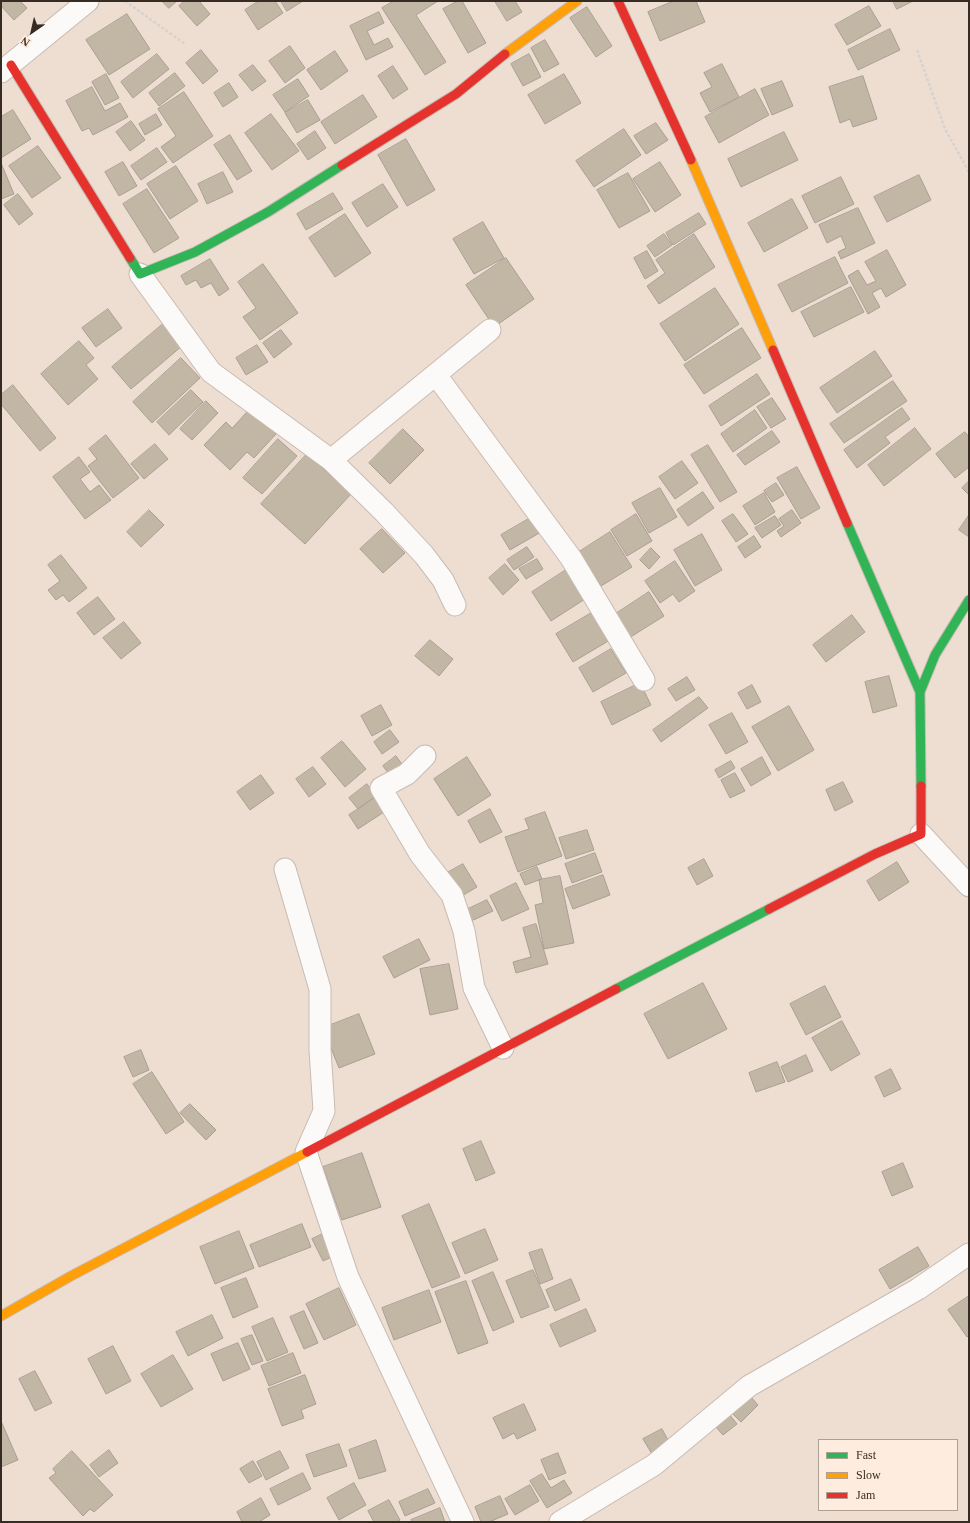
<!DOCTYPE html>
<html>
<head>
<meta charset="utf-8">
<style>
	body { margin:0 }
	#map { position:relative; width:970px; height:1523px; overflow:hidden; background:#eeded2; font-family:Georgia,serif }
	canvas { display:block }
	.frame { position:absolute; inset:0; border:2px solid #372c23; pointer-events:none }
	.legend { position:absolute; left:818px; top:1439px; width:140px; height:72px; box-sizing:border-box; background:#feeddf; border:1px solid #aea094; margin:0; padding:5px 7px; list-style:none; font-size:12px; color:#372c23 }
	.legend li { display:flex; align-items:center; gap:8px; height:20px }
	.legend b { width:20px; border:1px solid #aea094 }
	.north { position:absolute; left:12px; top:12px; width:40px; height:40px; -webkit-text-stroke:3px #feeddf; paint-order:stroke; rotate:214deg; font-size:11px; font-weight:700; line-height:16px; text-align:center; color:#372c23 }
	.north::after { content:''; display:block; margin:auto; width:14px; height:18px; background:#372c23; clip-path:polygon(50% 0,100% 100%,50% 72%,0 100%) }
</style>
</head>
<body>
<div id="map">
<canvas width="970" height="1523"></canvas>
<div class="frame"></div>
<ul class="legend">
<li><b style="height:5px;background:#30b455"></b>Fast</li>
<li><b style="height:5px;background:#ff9f0a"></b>Slow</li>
<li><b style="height:5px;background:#e5322d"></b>Jam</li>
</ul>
<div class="north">N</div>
</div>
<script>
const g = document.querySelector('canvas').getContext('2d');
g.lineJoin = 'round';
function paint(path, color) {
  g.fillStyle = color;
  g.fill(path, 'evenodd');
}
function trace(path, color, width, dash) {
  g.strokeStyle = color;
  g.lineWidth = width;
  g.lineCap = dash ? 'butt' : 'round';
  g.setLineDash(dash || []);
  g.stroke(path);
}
const building = new Path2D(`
	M1,1H20L27,8L14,20L1,6Z
	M162,1H177L169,8Z
	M185,1H199L210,14L197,26L179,6Z
	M259,1H275L283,13L258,30L245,10Z
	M281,1H303L287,11Z
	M394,1H438L416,15L446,62L425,75L382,8Z
	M458,1H462L486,43L468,53L443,9Z
	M495,1H515L522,12L507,21Z
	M674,1H696L705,22L660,41L648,12Z
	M893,1H913L897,9Z
	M869,6L881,26L847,45L835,25Z
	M587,7L612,46L596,57L570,18Z
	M379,12L384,23L367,31L374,45L388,38L393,47L366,60L350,26Z
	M127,14L150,49L109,75L86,40Z
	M890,29L900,50L858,70L848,50Z
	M545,40L559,64L544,72L531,48Z
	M290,46L305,68L285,83L269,61Z
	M201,50L218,71L203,84L186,63Z
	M335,51L348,71L321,90L307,70Z
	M157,54L169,69L133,98L121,82Z
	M529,54L541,77L523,86L511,64Z
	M722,64L739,97L710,112L700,93L712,87L704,73Z
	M253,65L266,81L252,91L239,75Z
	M393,66L408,89L393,99L378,76Z
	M175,73L185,86L159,106L149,93Z
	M106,74L119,98L105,105L92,82Z
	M564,74L581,103L545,124L528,95Z
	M863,76L877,119L853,127L850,119L840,123L829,87Z
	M298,79L309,96L285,112L273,95Z
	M782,81L793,106L772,115L761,89Z
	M229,83L238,97L223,107L214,93Z
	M92,87L105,111L120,103L128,117L93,135L89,128L82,131L66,101Z
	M755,89L769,115L719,143L705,117Z
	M184,92L213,136L173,163L161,147L176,136L158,109Z
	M363,95L377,117L335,144L321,122Z
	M308,100L320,120L297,133L285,113Z
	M13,110L31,139L1,158V117Z
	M156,114L162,125L145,135L139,124Z
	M271,114L299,151L272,170L245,133Z
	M131,121L145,140L130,151L116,132Z
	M656,123L668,140L646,154L634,136Z
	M624,129L641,155L594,187L576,161Z
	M315,131L326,148L308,160L297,144Z
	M784,132L798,160L741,187L728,159Z
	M230,135L252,171L237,180L214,145Z
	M406,139L435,190L407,206L378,155Z
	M38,146L61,178L32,198L9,166Z
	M157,148L167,162L141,180L131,166Z
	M123,162L137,186L119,196L105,172Z
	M660,162L681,195L655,212L633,179Z
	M1,163L14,194L1,199Z
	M176,166L198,201L170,219L147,184Z
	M223,172L233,192L207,204L198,184Z
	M628,173L650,211L619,228L597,190Z
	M919,175L931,200L887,222L874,197Z
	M841,177L854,204L815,223L802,196Z
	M383,184L398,207L367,227L352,203Z
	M147,189L179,238L154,253L123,204Z
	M333,193L343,209L306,230L297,214Z
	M18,194L33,214L19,225L4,205Z
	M792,199L808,228L764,252L748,223Z
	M858,208L875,243L841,259L838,252L846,248L841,236L827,243L819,225Z
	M699,213L706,224L673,245L666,233Z
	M345,214L371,253L335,277L309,238Z
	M483,222L504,258L474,274L453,239Z
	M664,234L672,245L655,257L647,246Z
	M694,234L715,267L659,304L647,286L665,273L656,260Z
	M887,250L906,285L886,297L881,288L872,293L880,307L868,314L848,276L858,270L867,285L876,281L865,262Z
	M647,251L658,271L645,279L634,258Z
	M835,257L848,283L792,312L778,285Z
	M506,258L534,299L494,327L466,285Z
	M210,259L229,289L219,296L211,283L201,288L196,280L186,285L181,276Z
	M263,264L298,313L260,340L243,317L256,308L238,282Z
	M851,287L864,312L814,337L801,312Z
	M715,288L739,324L685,361L660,324Z
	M108,309L122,328L96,347L82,328Z
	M163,324L182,346L131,389L112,367Z
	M742,328L761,358L704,394L684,365Z
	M281,330L292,344L274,358L263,343Z
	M79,341L94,358L86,365L98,379L68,405L41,374Z
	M257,345L268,362L246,375L236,358Z
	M875,351L892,376L837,413L820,388Z
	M181,358L200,378L152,423L133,402Z
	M757,374L770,394L721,426L709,406Z
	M893,381L907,401L844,443L830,424Z
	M13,385L56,438L40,451L1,404V395Z
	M191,390L203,402L169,435L157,422Z
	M772,398L786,419L771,428L757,407Z
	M206,401L218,413L192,440L180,429Z
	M902,408L910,419L885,437L890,443L857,468L844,450Z
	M250,409L276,434L254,458L247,452L230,470L204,445L226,422L232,428Z
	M755,410L767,428L733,452L721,434Z
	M915,428L931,449L884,486L868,465Z
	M403,429L424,450L390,484L369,463Z
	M772,431L780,442L745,465L737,455Z
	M965,432L969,437V467L955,478L936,454Z
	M106,435L139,478L113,498L88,466L97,459L89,449Z
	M278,439L297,456L262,494L243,478Z
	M155,444L168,459L144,479L131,464Z
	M708,445L737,492L720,502L691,455Z
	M307,454L351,494L305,544L261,504Z
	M79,457L90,472L80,479L90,492L99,485L111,500L85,519L53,477Z
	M682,461L698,483L675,499L659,477Z
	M797,467L820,508L801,519L777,478Z
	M969,481V495L962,488Z
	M776,483L784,495L772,502L764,491Z
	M660,488L677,517L649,533L632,503Z
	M703,492L714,508L688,526L677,510Z
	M764,493L775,512L755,525L743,506Z
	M149,510L164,525L141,547L127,532Z
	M792,510L801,523L781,537L777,531L784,526L779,519Z
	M636,514L652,541L627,556L611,530Z
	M733,514L748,534L736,542L722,521Z
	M969,515V537L959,530Z
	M775,516L781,525L762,538L755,528Z
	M532,517L541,532L510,550L501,535Z
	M382,529L405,553L383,573L360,549Z
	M610,532L632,567L601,586L579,552Z
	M702,534L722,570L695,586L674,550Z
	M754,536L761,547L745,558L738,547Z
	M527,547L534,557L514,570L507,560Z
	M651,548L660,557L649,569L640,560Z
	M61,555L87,588L69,602L63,595L56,600L48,590L60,581L48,565Z
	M537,559L543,569L526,579L519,569Z
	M675,561L695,591L679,602L673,594L660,603L645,581Z
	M505,564L519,580L503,595L489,578Z
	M566,570L585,599L551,621L532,592Z
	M649,592L664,616L629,638L614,615Z
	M98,597L115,619L94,635L77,613Z
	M593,612L610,640L573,662L556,634Z
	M852,615L865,632L826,662L813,645Z
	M124,622L141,643L121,659L103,638Z
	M430,640L453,659L439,676L415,656Z
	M611,649L626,673L593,692L579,668Z
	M889,676L897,706L873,713L865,682Z
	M687,677L695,690L676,701L668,689Z
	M640,683L651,705L612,725L601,702Z
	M752,685L761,702L747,709L738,693Z
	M699,697L708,708L661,742L653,730Z
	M381,705L392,725L372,736L361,716Z
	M789,706L814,750L778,771L752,727Z
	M732,713L748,742L726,754L709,725Z
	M390,730L399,742L382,754L374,742Z
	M342,741L366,769L345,787L321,758Z
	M396,756L404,767L391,777L383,766Z
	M467,757L491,795L458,816L434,779Z
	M762,757L771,774L751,786L741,769Z
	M731,761L735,768L719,778L715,770Z
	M313,767L326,784L309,797L296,779Z
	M735,773L745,791L730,798L721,780Z
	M261,775L274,793L250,810L237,792Z
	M843,782L853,802L835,811L826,790Z
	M367,784L376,796L358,809L349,798Z
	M375,798L384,812L358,829L349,815Z
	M490,809L502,832L480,843L468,821Z
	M545,812L562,856L518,872L505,837L529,829L525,819Z
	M587,830L594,850L566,859L559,838Z
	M595,853L602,872L572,883L565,864Z
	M704,859L713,876L697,885L688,868Z
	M897,862L909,882L879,901L867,881Z
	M463,864L477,887L460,897L447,873Z
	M537,867L542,879L525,885L520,874Z
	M603,875L610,895L573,909L565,889Z
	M560,876L574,943L544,949L535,905L543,903L539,880Z
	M516,883L529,909L502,921L490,896Z
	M487,900L493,911L469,922L464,911Z
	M536,924L548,964L516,973L513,962L531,957L523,928Z
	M419,939L430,960L394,978L383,957Z
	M449,964L458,1009L430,1015L420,969Z
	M703,983L727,1029L668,1059L644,1014Z
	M825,986L841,1017L806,1035L790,1004Z
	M359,1014L375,1054L339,1068L323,1028Z
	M842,1021L860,1054L831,1071L812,1038Z
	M141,1050L149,1070L133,1077L124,1057Z
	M806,1055L813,1071L788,1082L781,1067Z
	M777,1062L785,1082L756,1092L749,1073Z
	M891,1069L901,1089L884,1097L875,1077Z
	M152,1072L184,1122L166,1134L133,1084Z
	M190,1104L216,1130L206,1140L180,1113Z
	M481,1141L495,1173L476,1181L463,1149Z
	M362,1153L381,1207L342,1220L323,1167Z
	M903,1163L913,1187L892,1196L882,1172Z
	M429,1204L460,1277L432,1288L402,1216Z
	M302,1224L311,1247L259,1267L250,1245Z
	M485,1229L498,1260L465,1274L452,1243Z
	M239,1231L254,1268L215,1284L200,1247Z
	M325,1233L336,1255L323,1261L312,1239Z
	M918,1247L929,1266L890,1289L879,1270Z
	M542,1249L553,1279L540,1284L529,1253Z
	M533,1270L549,1307L521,1318L506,1281Z
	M493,1272L514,1322L493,1331L472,1281Z
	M246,1278L258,1307L233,1318L221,1288Z
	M571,1279L580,1300L555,1311L546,1290Z
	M466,1281L488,1343L458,1354L435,1292Z
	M339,1288L356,1325L324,1340L306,1304Z
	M429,1290L441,1322L394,1340L382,1308Z
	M969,1296V1336L967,1337L948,1310Z
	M586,1309L596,1331L560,1347L550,1325Z
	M304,1311L318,1343L304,1349L290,1317Z
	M212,1315L223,1338L188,1356L176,1332Z
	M273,1318L288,1352L267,1361L252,1327Z
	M252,1335L263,1361L252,1365L241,1339Z
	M238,1343L250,1369L223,1381L211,1354Z
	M113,1346L131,1381L106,1394L88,1359Z
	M293,1353L301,1373L269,1386L261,1366Z
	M173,1355L193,1389L161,1407L141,1374Z
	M35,1371L52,1403L35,1411L19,1379Z
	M305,1375L316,1404L301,1410L304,1418L282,1426L268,1389Z
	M751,1397L758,1405L741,1422L729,1410L737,1402L741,1406Z
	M524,1404L536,1430L517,1439L514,1433L503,1439L493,1418Z
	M729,1414L737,1424L723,1435L715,1426Z
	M1,1421L18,1460L1,1467Z
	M662,1429L670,1444L652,1454L643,1439Z
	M376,1440L386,1471L359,1479L349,1450Z
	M339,1444L347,1466L314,1477L306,1455Z
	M109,1450L118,1463L99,1477L90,1465Z
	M72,1451L113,1495L94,1512L90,1509L83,1516L49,1478L56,1473L53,1469Z
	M280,1451L289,1468L266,1480L257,1462Z
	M558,1453L566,1473L549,1480L541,1460Z
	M253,1461L262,1476L249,1483L240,1469Z
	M303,1473L311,1489L278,1505L270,1489Z
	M542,1474L551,1488L564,1480L572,1493L547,1508L530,1481Z
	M354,1483L366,1505L339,1520L327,1498Z
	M530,1485L539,1501L515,1515L505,1499Z
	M428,1489L435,1503L405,1516L399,1502Z
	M500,1496L508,1514L489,1522H481L475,1507Z
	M261,1498L270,1515L259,1522H242L237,1512Z
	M389,1500L400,1520L396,1522H374L368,1511Z
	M440,1508L445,1522H412L411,1520Z`);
paint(building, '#c2b6a4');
trace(building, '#a89f94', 1);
const street = new Path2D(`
	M1,72L88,1
	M140,274L211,372L331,460L384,512L424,555L443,580L455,605
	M436,375L571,558L644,680
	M331,460L490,330
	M425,756L407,774L381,788L420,854L452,895L464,931L474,988L503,1048
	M921,834L969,886
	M285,869L320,989V1050L324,1111L306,1152L348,1277L463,1522
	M560,1522L654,1465L749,1386L918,1289L969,1254`);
const fast = new Path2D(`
	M130,258L140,274L195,252L268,212L342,165
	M847,523L920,692
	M921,786L920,692L935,655L969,600
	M616,989L769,909`);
const slow = new Path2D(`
	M505,54L577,1
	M691,160L773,350
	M1,1316L71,1276L307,1152`);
const jam = new Path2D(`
	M618,1L691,160
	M11,65L130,258
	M342,165L456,94L505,54
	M773,350L847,523
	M769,909L875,854L921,834V786
	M307,1152L616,989`);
trace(street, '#c8bbb2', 23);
trace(fast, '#c8bbb2', 11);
trace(slow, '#c8bbb2', 11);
trace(jam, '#c8bbb2', 11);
trace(new Path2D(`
	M125,1L185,44
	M917,50L945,129L969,172`), '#d6d2cf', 2.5, [3, 2]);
trace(street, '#fcfaf8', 21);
trace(fast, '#30b455', 9);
trace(slow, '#ff9f0a', 9);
trace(jam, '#e5322d', 9);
</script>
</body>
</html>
